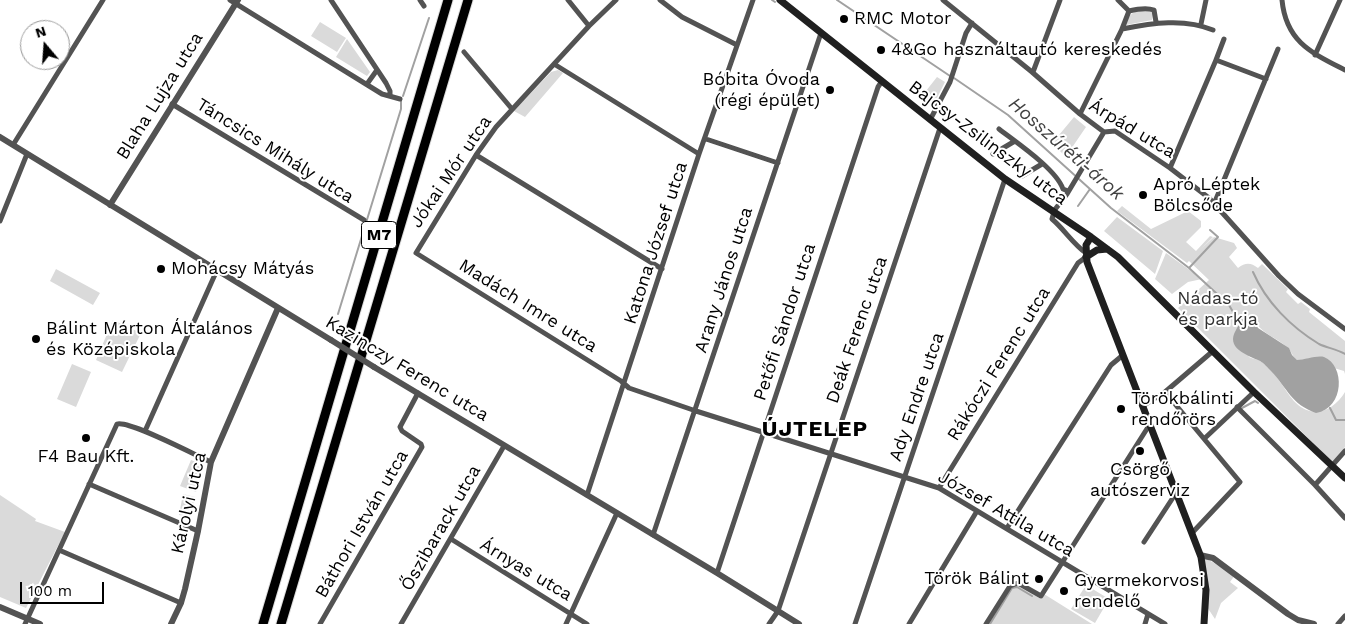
<!DOCTYPE html>
<html>
<head>
<meta charset="utf-8">
<style>
	body { margin:0 }
	#map { position:relative; width:1345px; height:624px; overflow:hidden; background:#fff; font-family:"Work Sans",sans-serif }
	canvas { display:block }
	.north { position:absolute; left:20px; top:20px; width:50px; height:50px; box-sizing:border-box; background:#fff; border:1px solid #999; border-radius:50%; rotate:342deg; font-size:14px; font-weight:700; line-height:20px; text-align:center; color:#000 }
	.north::after { content:''; display:block; margin:auto; width:18px; height:22px; background:#000; clip-path:polygon(50% 0,100% 100%,50% 72%,0 100%) }
	.scale { position:absolute; left:20px; top:582px; width:84px; height:22px; box-sizing:border-box; border:2px solid #000; border-top:0; padding-left:6px; font-size:15px; line-height:18px; white-space:nowrap; color:#000; -webkit-text-stroke:4px #fff; paint-order:stroke }
</style>
</head>
<body>
<div id="map">
<canvas width="1345" height="624"></canvas>
<div class="north">N</div>
<div class="scale">100 m</div>
</div>
<script>
const g = document.querySelector('canvas').getContext('2d');
g.lineJoin = 'round';
function paint(path, color) {
  g.fillStyle = color;
  g.fill(path, 'evenodd');
}
function trace(path, color, width, dash) {
  g.strokeStyle = color;
  g.lineWidth = width;
  g.lineCap = dash ? 'butt' : 'round';
  g.setLineDash(dash || []);
  g.stroke(path);
}
function write(font, color, halo, rows, align = 'center') {
  g.font = font + ' "Work Sans",sans-serif';
  g.lineWidth = 4;
  g.setLineDash([]);
  g.textBaseline = 'middle';
  g.strokeStyle = halo;
  g.fillStyle = color;
  for (const [text, x, y, turn = 0] of rows) {
    g.save();
    g.translate(x, y);
    g.rotate((+turn || 0) * Math.PI / 180);
    g.textAlign = isNaN(turn) ? turn : align;
    if (halo) g.strokeText(text, 0, 0);
    g.fillText(text, 0, 0);
    g.restore();
  }
}
paint(new Path2D(`
	M1150,10L1153,14L1152,20L1126,25L1125,24C1132,10 1135,11 1150,10Z
	M320,22L346,38L337,52L311,36Z
	M347,39L370,72L367,76L336,57Z
	M558,70L563,73L525,117L514,111L551,72Z
	M937,77L945,82L935,102L931,104L922,96Z
	M1074,117L1086,127L1071,149L1068,147L1063,154L1053,144L1056,142L1054,141Z
	M1122,206L1151,229L1188,211L1201,221V227L1186,242L1196,251L1210,236L1213,237L1201,249L1214,237L1234,243L1237,248L1229,257L1238,268C1246,262 1251,263 1258,268L1262,264L1288,289L1286,292L1298,304L1301,302L1310,309L1309,312L1345,341V374L1344,371L1307,360H1297C1293,357 1291,351 1288,348C1274,335 1263,336 1252,317H1245L1238,326L1249,357C1253,359 1257,359 1260,361C1276,370 1284,391 1296,403C1314,420 1334,410 1345,392V447L1332,462L1178,308L1209,280L1189,261L1187,263L1117,211Z
	M1117,217L1163,251L1155,274L1104,231Z
	M1166,253L1202,279L1188,282L1172,294L1155,279Z
	M56,269L100,293L93,305L50,281Z
	M113,320L141,333L122,372L96,360Z
	M72,364L91,372L76,407L57,399Z
	M191,460L203,465L196,492L180,486Z
	M183,494L195,497L192,509L188,517L179,515Z
	M0,495L36,519L35,521L65,532L26,608L0,597Z
	M1200,555L1235,575L1230,582L1238,588L1221,603L1215,619L1205,604Z
	M1014,585L1018,586L1041,599L1044,594L1092,624H988L1011,587Z
	M1086,585L1109,599L1095,623L1071,609Z`), '#dadada');
paint(new Path2D(`
	M1249,316L1252,317L1258,328L1289,348L1292,355L1297,360C1305,360 1317,355 1324,357C1345,365 1345,408 1316,413C1291,404 1288,389 1271,371C1268,368 1264,363 1260,361C1247,355 1225,348 1236,330C1239,324 1243,318 1249,316Z`), '#a1a1a1');
trace(new Path2D(`
	M772,0L775,2
	M837,0L950,76
	M954,78L1008,115L1111,208L1189,268L1229,305L1233,312L1244,322
	M403,96L429,18
	M1078,206L1090,189
	M1189,268L1218,237L1210,230
	M1253,272C1266,302 1291,327 1319,344C1327,348 1337,349 1345,354
	M338,314L401,109V101
	M1242,408L1255,401L1258,403
	M1330,408L1336,420H1345
	M990,624L1012,588L1017,587L1032,596`), '#a1a1a1', 2);
const motorway = new Path2D(`
	M263,624L448,0
	M281,624L468,0`);
trace(motorway, '#dbdbdb', 11);
trace(new Path2D(`
	M230,0L382,94L400,99
	M331,0L386,83L390,91V96
	M420,0L424,6
	M568,0L589,26
	M616,0L589,26L496,127L476,155L416,253L621,381L629,388L696,411L939,488L1165,624
	M660,0L682,17L737,45
	M943,0L1032,72L1080,114L1104,132L1115,131L1170,168L1209,198L1279,276L1298,294L1345,329
	M1118,0L1129,11
	M1282,0C1286,42 1312,53 1345,70
	M1201,24L1206,0
	M1122,29L1129,11C1137,9 1146,7 1154,10L1156,22
	M464,52L512,109
	M1315,55L1340,0
	M1216,60L1224,39
	M554,64L699,154
	M1033,72L1060,0
	M367,84L377,70
	M172,104L364,220
	M1080,114L1122,29C1152,23 1185,18 1213,30
	M930,120L950,82L966,33L972,23
	M999,129C1017,143 1056,169 1063,189L1068,191
	M706,139L778,163
	M13,145L103,0
	M993,154L1015,141
	M476,155L662,269
	M1170,168L1216,60L1266,79
	M1022,176L1042,164
	M1214,204L1278,49
	M1053,212L1067,194L1104,132
	M1054,212L1052,219C1064,229 1073,244 1086,253
	M0,221L27,154
	M1165,392L1240,482L1192,533
	M1143,406L1165,392L1213,351
	M1237,407L1315,485L1345,518
	M145,431L217,270
	M1205,438L1254,392
	M89,484L198,531
	M1315,485L1345,451
	M939,488L1078,263L1086,257
	M587,495L699,154L753,0
	M1007,528L1111,365L1123,355
	M653,535L821,33
	M451,539L587,624
	M1144,542L1176,493
	M59,550L181,603
	M717,573L878,87L882,81
	M25,624L117,424C129,420 195,455 211,462
	M320,624L422,447L421,444L402,431L400,427L418,393
	M401,624L504,446
	M566,624L617,513
	M769,624L778,611L940,128
	M855,624L1005,179
	M909,624L977,511
	M986,624L1010,586L1018,583L1041,596L1150,424
	M1145,624L1148,614
	M1338,624L1345,616`), '#535353', 5);
trace(new Path2D(`
	M0,137L331,340
	M110,205L238,0
	M374,367L717,573L799,624
	M1200,555L1213,558L1288,614L1298,620L1314,624
	M0,607L40,624
	M171,624L181,603L185,589L198,531L211,462L278,308`), '#535353', 6);
trace(new Path2D(`
	M780,0L1005,179L1091,237L1118,257L1254,392L1345,478
	M1091,237L1086,245L1087,262L1201,557L1206,590L1204,624
	M1086,257L1097,250L1107,249`), '#202020', 7);
trace(motorway, '#000', 9);
trace(new Path2D(`
	M331,340L374,367`), '#535353', 6);
for (const [x, y, r, color] of [
	[844,19,5,"#000"],
	[881,50,5,"#000"],
	[830,90,5,"#000"],
	[1143,195,5,"#000"],
	[161,269,5,"#000"],
	[36,339,5,"#000"],
	[1121,409,5,"#000"],
	[86,438,5,"#000"],
	[1140,451,5,"#000"],
	[1039,579,5,"#000"],
	[1064,591,5,"#000"]
]) {
  const dot = new Path2D();
  dot.arc(x, y, r, 0, 2 * Math.PI);
  g.fillStyle = color;
  g.fill(dot);
  trace(dot, '#fff', 2);
}
for (const [x, y, w] of [
	[379,235,35]
]) {
  const box = new Path2D();
  box.roundRect(x - w / 2, y - 13.5, w, 27, 4);
  g.fillStyle = '#fff';
  g.fill(box);
  trace(box, '#000', 1);
}
write('bold 16px', '#000', null, [
	["M7",379,235]
]);
write('18px', '#000', '#fff', [
	["RMC Motor",854,19],
	["4&Go használtautó kereskedés",891,50],
	["Bóbita Óvoda",820,80,"right"],
	["(régi épület)",820,101,"right"],
	["Apró Léptek",1153,185],
	["Bölcsőde",1153,206],
	["Mohácsy Mátyás",171,269],
	["Bálint Márton Általános",46,329],
	["és Középiskola",46,350],
	["Törökbálinti",1131,399],
	["rendőrörs",1131,420],
	["F4 Bau Kft.",86,457,"center"],
	["Csörgő",1140,470,"center"],
	["autószerviz",1140,491,"center"],
	["Török Bálint",1029,579,"right"],
	["Gyermekorvosi",1074,581],
	["rendelő",1074,602]
], 'left');
write('18px', '#000', '#fff', [
	["Blaha Lujza utca",160,96,-58],
	["Árpád utca",1132,129,31],
	["Bajcsy-Zsilinszky utca",988,143,37],
	["Táncsics Mihály utca",275,151,32],
	["Jókai Mór utca",451,172,-56],
	["Katona József utca",656,243,-72],
	["Arany János utca",724,280,-72],
	["Madách Imre utca",528,306,32],
	["Petőfi Sándor utca",785,322,-72],
	["Deák Ferenc utca",857,330,-71],
	["Rákóczi Ferenc utca",999,364,-58],
	["Kazinczy Ferenc utca",407,369,31],
	["Ady Endre utca",917,397,-71],
	["Károlyi utca",189,503,-77],
	["József Attila utca",1006,514,30],
	["Báthori István utca",362,524,-60],
	["Őszibarack utca",441,528,-60],
	["Árnyas utca",526,570,31]
]);
write('18px', '#313131', '#fff', [
	["Nádas-tó",1218,299],
	["és parkja",1218,320]
]);
write('italic 19px', '#424242', '#fff', [
	["Hosszúréti-árok",1066,149,41]
]);
g.letterSpacing = '1px';
write('bold 22px', '#000', '#fff', [
	["ÚJTELEP",815,430]
]);
g.letterSpacing = '0px';
</script>
</body>
</html>
